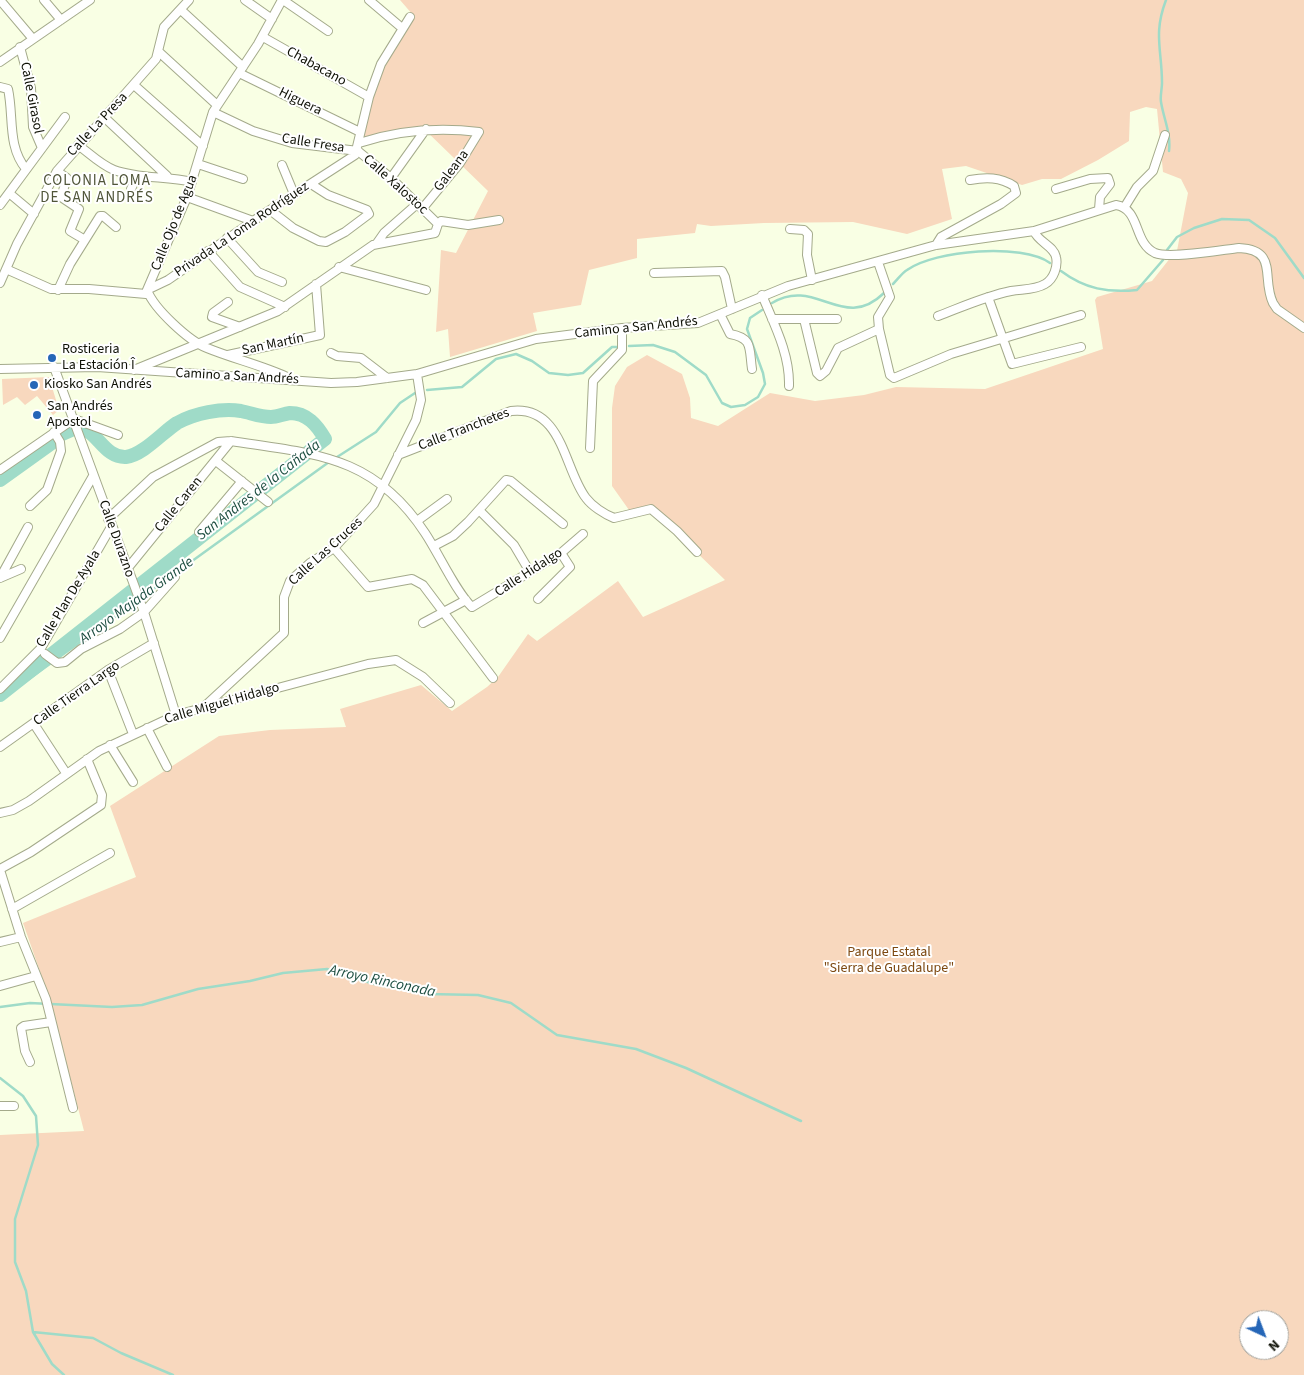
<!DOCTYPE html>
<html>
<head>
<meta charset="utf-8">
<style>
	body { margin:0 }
	#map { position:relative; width:1304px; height:1375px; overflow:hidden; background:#f9ffe4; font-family:"Source Sans 3",sans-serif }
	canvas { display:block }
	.north { position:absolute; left:1239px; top:1310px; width:50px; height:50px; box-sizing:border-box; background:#fff; border:1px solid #9fa09b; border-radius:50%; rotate:137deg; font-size:14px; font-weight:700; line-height:20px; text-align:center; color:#0f1106 }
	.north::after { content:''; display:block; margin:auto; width:18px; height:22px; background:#2566b7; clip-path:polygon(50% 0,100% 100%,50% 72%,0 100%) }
</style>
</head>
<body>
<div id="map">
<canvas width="1304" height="1375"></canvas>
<div class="north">N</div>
</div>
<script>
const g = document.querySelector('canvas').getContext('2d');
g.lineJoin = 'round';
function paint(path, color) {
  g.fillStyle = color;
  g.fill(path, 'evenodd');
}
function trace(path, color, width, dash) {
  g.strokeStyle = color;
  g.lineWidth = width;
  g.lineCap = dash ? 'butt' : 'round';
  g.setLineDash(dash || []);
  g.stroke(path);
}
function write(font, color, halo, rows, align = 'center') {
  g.font = font + ' "Source Sans 3",sans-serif';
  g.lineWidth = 4;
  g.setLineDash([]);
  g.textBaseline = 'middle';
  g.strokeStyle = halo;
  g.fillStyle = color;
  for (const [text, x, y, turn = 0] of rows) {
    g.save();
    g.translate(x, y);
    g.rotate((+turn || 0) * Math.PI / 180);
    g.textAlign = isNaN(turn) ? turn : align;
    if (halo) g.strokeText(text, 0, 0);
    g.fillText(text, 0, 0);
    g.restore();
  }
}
paint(new Path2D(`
	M400,0H1304V1375H0V1135L84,1131L50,1000L23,923L136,877L110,806L219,736L270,730L346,727L340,709L421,685L452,711L487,687L498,677L528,634L537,641L618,581L643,617L725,580L657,514L645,509L629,510L612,486V408L615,386L627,367L647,355L682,374L690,398L691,418L718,426L770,393L815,401L864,395L896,387L985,389L1103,349L1095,300L1097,297L1152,281L1171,257L1176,256L1188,193L1181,179L1163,172L1157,109L1146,107L1130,112L1129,141L1098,160L1061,179H1042L1022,185L966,166L942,169L952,219L907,234L853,222L764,223L711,226L697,224L695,233L637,239V258L589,270L581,305L533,313L537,331L450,357L448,329L436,332L441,250L456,253L488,191L421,126L363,139L367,111L383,63L413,15ZM1249,1320H1279V1350H1249Z
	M49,377L59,410L53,415L37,396L25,405L17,397L3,405L2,379Z`), '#f8d8be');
trace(new Path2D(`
	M1166,0C1153,34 1162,50 1162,83C1162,89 1160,96 1161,102C1164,120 1171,133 1169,151
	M1167,250L1177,237L1194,228L1222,219L1249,220L1275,238L1304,278
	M1061,271C1085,289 1108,293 1137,290L1163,260
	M893,284C898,279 902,273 907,270C935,250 1022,243 1050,263
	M772,303C816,276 843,333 884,293
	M629,346L653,345L675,352L706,375L722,403L731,407L745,405L758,397L765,384L763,373L747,329L750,318L762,310
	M427,390L462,387L496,359L516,354L532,361L549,373L568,375L583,373L612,347H617
	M334,459L376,432L400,403L415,393
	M0,700L329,462
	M0,1007L30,1003L112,1007L142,1005L198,989L250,981L283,973L327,969L374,984L428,994L478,995L511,1003L557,1035L636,1049L686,1068L801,1121
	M0,1078L23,1096L36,1116L38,1145L15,1219V1262L26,1291L33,1332L52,1364L64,1375
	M33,1332L93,1338L121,1353L173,1375`), '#9fdbc8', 2.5);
trace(new Path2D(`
	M62,434L71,430
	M0,480L53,442
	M0,695L325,439C317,425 307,413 290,413C283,414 277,417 271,417C261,417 251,413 241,411C221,408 195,413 177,423C163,432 143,455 126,457C106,458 99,435 83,428`), '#9fdbc8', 14);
const minor = new Path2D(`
	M0,0L33,39
	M44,0L61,20
	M245,0L272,19
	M282,0L258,44L213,112L187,197L147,290C154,309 189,341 207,348C234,359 261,365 287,377
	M283,0L328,31
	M369,0L402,28
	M181,10L243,67
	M263,37L369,97
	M20,47L31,88L33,127L42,148
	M159,52L217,105
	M0,62L90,0
	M239,73L360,132
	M134,85L203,146
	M0,87L8,89C14,116 7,146 26,169
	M213,112L253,131L292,143L358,151
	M105,118L167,176
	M359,143C399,130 438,127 479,132L460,163L422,209
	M78,145C89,153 101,165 114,170C139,179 166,176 192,182
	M358,151L391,178L438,224
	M198,164L243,179
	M282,165L294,194
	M57,171L67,178L61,197L79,209L70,231L85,240
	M391,178L426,129
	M131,189L137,176
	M1056,189L1090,179L1108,178L1110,184L1100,197L1099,209
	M9,193L34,214
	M187,197L253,221
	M0,205L65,117
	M1124,208L1137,187L1153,171L1165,135
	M270,210L293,228L319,241L326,242L345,232L369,214L367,210L328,195L311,184
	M438,224L441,221L468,225L499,220
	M790,229L804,230L808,234L807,255L812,280
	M227,238L258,272L282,282
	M377,243L384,233L417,204
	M936,245L941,237L1001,204L1016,193L1014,186C1000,177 986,177 970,180
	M208,251L240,287L285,307
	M878,262L890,297L878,317L879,329L890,375L894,378L951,354L1081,315
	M339,267L426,290
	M6,269L51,289H89L146,294L147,290L168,280L253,221L355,155L369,97L381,64L410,17
	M654,273L722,271L725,277L732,309
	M0,283L17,244L57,171L156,59L164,27L189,0
	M58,290L70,264L100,216H103L116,227
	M762,295C774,324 790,354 789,386
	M988,297L1012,364L1081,347
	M228,302L213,313L212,317L240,327
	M720,314L730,334C753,338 749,348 752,369
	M938,316C962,307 986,296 1011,291C1023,289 1035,290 1045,284C1054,279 1058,266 1056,257C1054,246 1038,242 1034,231
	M772,319H837
	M804,319L817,373L820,376L826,371L838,348L879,329
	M331,353L337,356L361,358L387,378
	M228,355L320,335L316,284
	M54,367L144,612L176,715
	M0,369L97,367L331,383L357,382L417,374L536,339L622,328L698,323L788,286L936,245L1034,231L1116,205C1141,209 1133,243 1155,253C1170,259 1221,250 1239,248C1279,250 1261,278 1273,303L1277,309L1304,328
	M134,370L278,311L373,245L435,233L438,224
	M590,448L593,381L622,350V328
	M398,455L511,411C563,405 564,470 586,498C592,506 604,514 614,518L651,509L677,531L697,552
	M216,461L268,502
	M0,470L74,419L118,435
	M30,506L47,490L61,451L60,442L54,432
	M480,511L514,545L530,572
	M108,519L153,477L218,442L231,441C315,454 374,455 425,533C439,554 456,592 472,607L561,553L583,534
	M417,521L447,499
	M199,532L242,481
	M434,546L453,536L468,522L506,480L511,481L563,524
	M334,548L368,587L412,579L423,585L493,678
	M127,569L231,441
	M0,578L28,527
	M0,578L21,569
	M538,599L570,567L561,553
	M423,623L466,600
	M0,638L93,476
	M45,654L57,663L65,662L81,649L120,629L144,612L175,577
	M108,670L133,734
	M0,689L41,648L111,527
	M205,706L284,633V597L290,581L310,563L334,548L374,504L416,420L421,400L417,374
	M34,724L66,773
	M147,728L167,767
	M110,745L133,782
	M0,747L108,670L154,643
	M0,813L13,810L29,801L99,751L176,715L368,664L396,660L423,677L450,703
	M0,869L31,852L101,805L102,795L87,759
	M0,870L21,937L46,999L73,1108
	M12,909L110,853
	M0,942L21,937
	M0,986L36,976
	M30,1062L25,1051L21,1028L24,1026L51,1022
	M0,1106H14`);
trace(minor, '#a4aa8b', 10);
trace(minor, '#fff', 8);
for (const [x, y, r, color] of [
	[52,358,5,"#2566b7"],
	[34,385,5,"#2566b7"],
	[37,415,5,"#2566b7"]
]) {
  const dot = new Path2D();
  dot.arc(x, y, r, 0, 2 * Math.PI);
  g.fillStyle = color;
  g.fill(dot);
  trace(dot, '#fff', 2);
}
write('14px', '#0f1106', '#fff', [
	["Chabacano",316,67,29],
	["Calle Girasol",31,98,79],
	["Higuera",300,102,26],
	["Calle La Presa",98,125,-47],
	["Calle Fresa",313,144,9],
	["Galeana",452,171,-53],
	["Calle Xalostoc",395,185,42],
	["Calle Ojo de Agua",175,223,-68],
	["Privada La Loma Rodríguez",242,230,-34],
	["Camino a San Andrés",636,328,-6],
	["San Martín",273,345,-12],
	["Camino a San Andrés",237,377,3],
	["Calle Tranchetes",464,430,-21],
	["Calle Caren",179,505,-51],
	["Calle Durazno",116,539,70],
	["Calle Las Cruces",326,552,-42],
	["Calle Hidalgo",529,573,-33],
	["Calle Plan De Ayala",69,599,-59],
	["Calle Tierra Largo",77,694,-35],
	["Calle Miguel Hidalgo",222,704,-16]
]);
write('14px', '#0f1106', '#fff', [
	["Rosticeria",62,350],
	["La Estación Î",62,366],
	["Kiosko San Andrés",44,385],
	["San Andrés",47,407],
	["Apostol",47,423]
], 'left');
write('14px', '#7c4810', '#fff', [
	["Parque Estatal",889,953],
	["\"Sierra de Guadalupe\"",889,969]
]);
g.letterSpacing = '1px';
write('15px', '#505539', '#fff', [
	["COLONIA LOMA",97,182],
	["DE SAN ANDRÉS",97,199]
]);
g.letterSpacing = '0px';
write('italic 15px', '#1c4d40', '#fff', [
	["San Andres de la Cañada",259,491,-38],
	["Arroyo Majada Grande",137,601,-36],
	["Arroyo Rinconada",382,982,12]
]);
</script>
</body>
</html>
